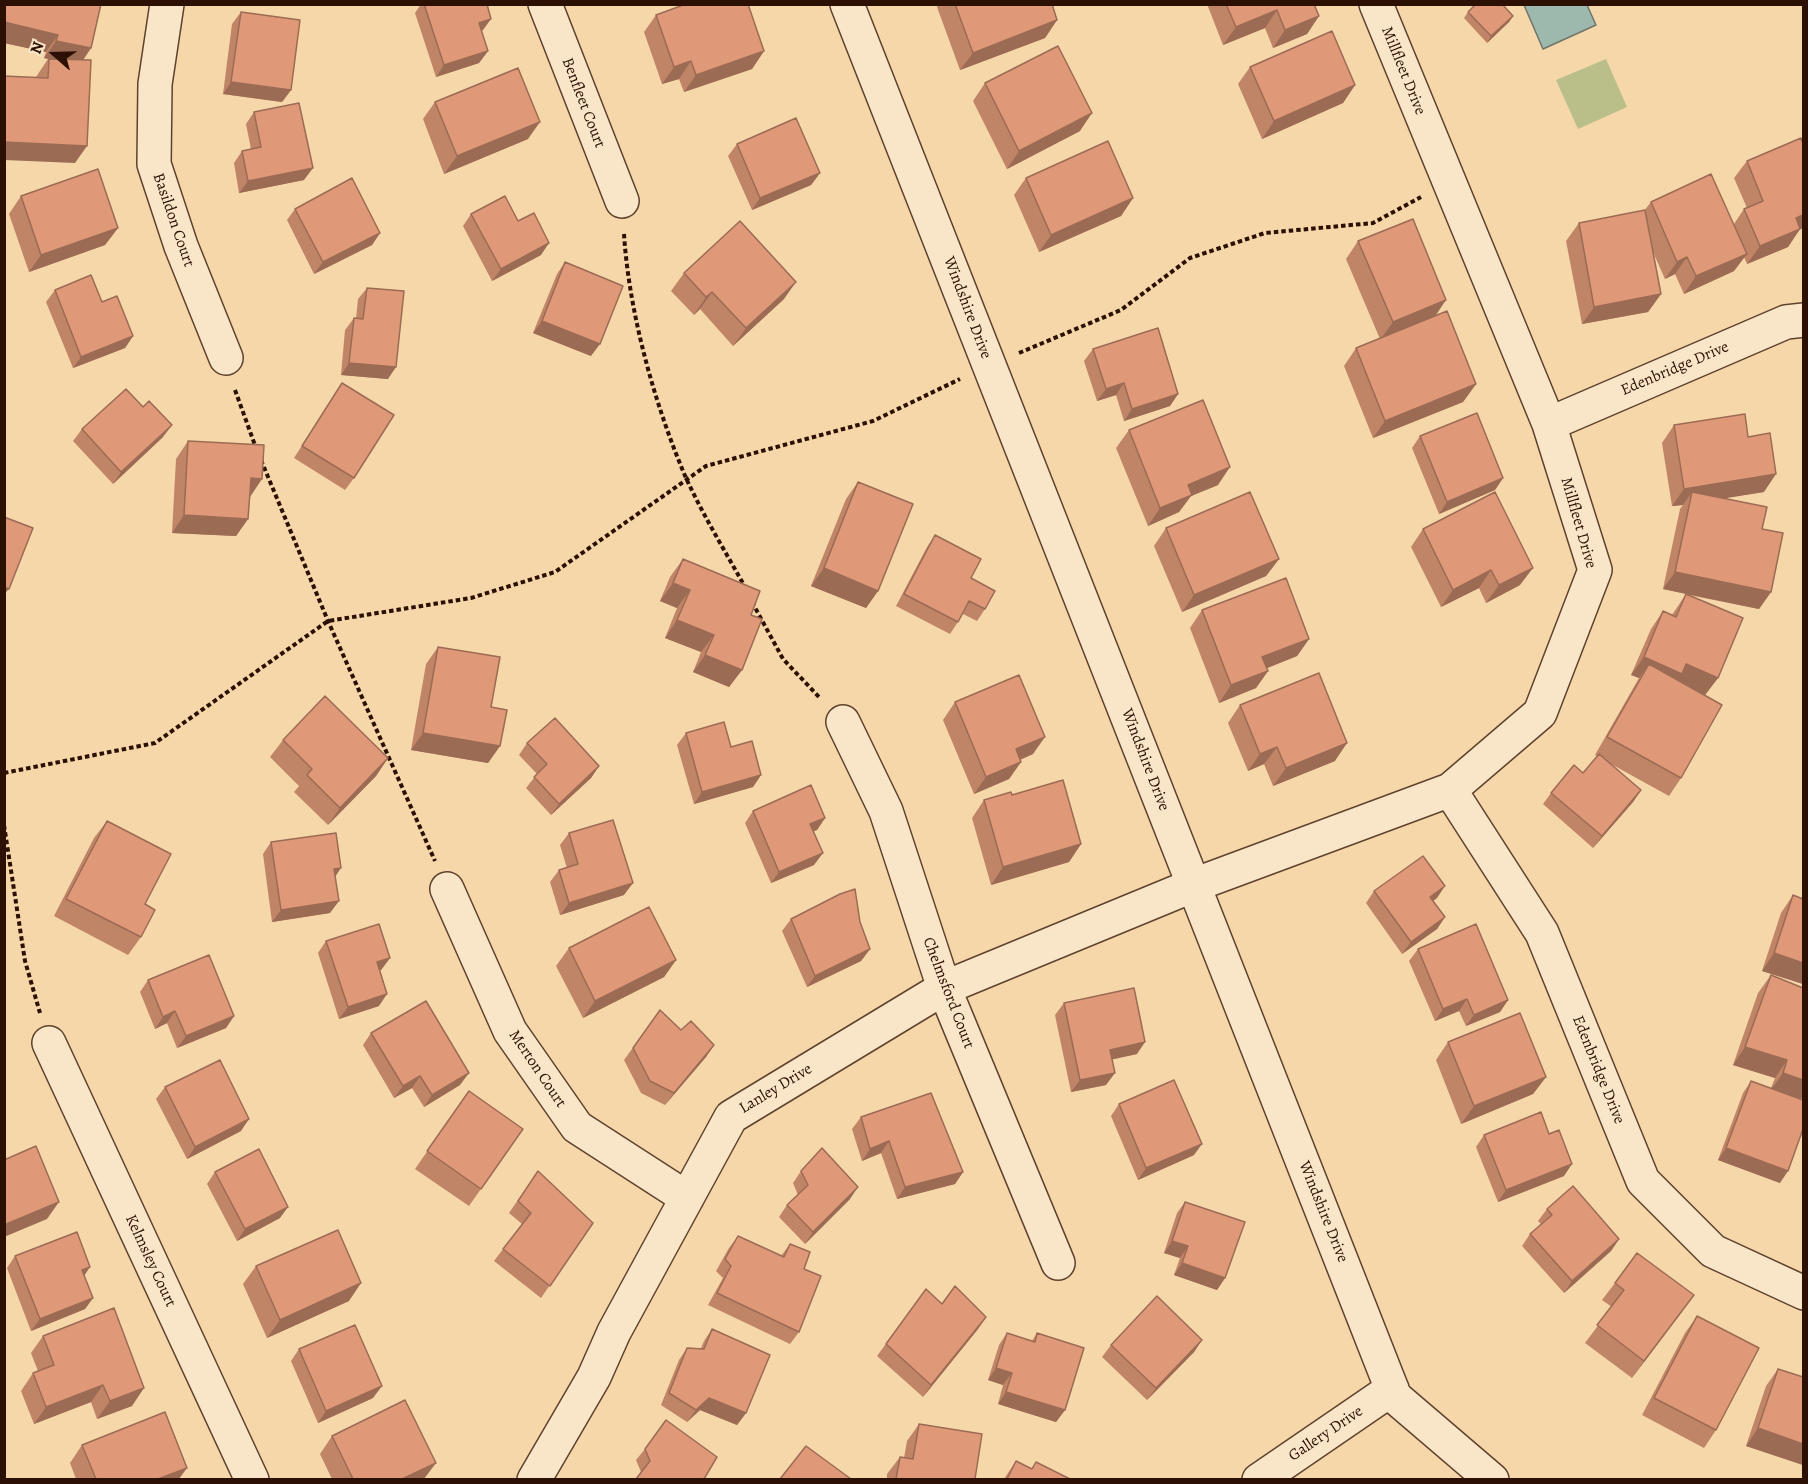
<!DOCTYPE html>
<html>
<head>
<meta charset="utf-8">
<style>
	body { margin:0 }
	#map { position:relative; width:1808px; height:1484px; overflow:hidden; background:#f6d7aa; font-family:Alegreya,serif }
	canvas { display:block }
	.frame { position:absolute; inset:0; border:6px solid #2c1003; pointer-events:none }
	.north { position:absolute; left:24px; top:24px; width:60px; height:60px; -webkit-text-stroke:4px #f9e5c8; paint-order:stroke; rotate:290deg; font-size:16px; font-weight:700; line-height:24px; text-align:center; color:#2c1003 }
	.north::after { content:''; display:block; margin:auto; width:21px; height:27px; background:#2c1003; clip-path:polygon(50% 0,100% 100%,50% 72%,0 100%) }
</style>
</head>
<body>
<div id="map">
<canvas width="1808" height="1484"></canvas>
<div class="frame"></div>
<div class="north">N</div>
</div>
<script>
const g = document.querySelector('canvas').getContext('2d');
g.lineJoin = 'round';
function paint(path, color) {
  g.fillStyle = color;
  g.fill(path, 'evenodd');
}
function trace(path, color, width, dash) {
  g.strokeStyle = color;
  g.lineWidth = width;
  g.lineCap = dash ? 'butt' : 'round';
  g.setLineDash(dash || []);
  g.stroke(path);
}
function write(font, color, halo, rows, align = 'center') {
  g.font = font + ' Alegreya,serif';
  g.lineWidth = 5;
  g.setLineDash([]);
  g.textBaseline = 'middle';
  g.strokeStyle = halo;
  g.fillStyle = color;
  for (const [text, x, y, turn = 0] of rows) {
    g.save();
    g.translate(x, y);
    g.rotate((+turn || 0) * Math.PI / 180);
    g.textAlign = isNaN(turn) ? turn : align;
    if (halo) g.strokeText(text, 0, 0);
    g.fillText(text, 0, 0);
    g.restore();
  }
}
paint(new Path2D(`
	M1606,59L1627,107L1578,129L1556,80Z`), '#babf8a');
const water = new Path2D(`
	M1524,5H1587L1596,25L1543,49Z`);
paint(water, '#9db9ad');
trace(water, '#707569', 1.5);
const street = new Path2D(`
	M167,4L155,84L154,164L181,246L226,358
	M545,4L622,201
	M847,4L1395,1397L1492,1480
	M1549,424L1786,322L1804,320
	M843,722L886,811L944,988L1058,1263
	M1450,790L1542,933L1643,1181L1713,1251L1804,1293
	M447,889L510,1031L577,1127L687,1198
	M49,1043L252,1480
	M534,1480L594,1377L614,1332L731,1117L944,988L1194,885L1450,790L1540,713L1595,570L1549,424L1376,4
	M1259,1480L1392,1389`);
trace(street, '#5e422d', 36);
trace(new Path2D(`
	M624,234C629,313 655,406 686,478C703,515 725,551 745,587
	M1019,353L1121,310L1190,258L1265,233L1373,223L1421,197
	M235,390L256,448
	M261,460L328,621L435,861
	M752,602L783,659L820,698
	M4,773L155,743L328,621L471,598L555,572L706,466L873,421L960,379
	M4,825L25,961L40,1013`), '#2c1003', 4, [4.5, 3]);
trace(street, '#f9e5c8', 33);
paint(new Path2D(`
	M4,4L91,48L83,60L75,163L36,77L48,59L44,58L46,52L4,43Z
	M421,4H487L483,30L481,31L488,51L479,63L436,77L415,13Z
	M938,4H1052L1057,20L1045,38L960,70L937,7Z
	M1207,4H1314L1319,16L1307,34L1273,48L1265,28L1223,45Z
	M241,12L291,90L282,102L223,94L232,24Z
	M1468,12L1513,16L1509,22L1487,43L1464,18Z
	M656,15L764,51L752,69L684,92L679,79L662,84L644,32Z
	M1250,67L1355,85L1343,103L1262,139L1238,84Z
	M985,83L1080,131L1007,169L973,101Z
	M435,102L528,139L444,174L423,119Z
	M254,112L304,180L239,193L234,163L242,151L251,149L246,124Z
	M737,144L820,173L811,185L752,210L728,156Z
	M1803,144V228L1800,229L1788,247L1747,264L1744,257L1734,271L1684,294L1675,274L1665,279L1653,252L1661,294L1648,312L1582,324L1566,241L1579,223L1644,211L1651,202L1734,224L1744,209L1747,208L1734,178L1747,161Z
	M1026,178L1133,198L1121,216L1039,252L1014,195Z
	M21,196L118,228L105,245L29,272L9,214Z
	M295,209L380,233L372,245L314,274L287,220Z
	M471,214L518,221L541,255L492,281L463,226Z
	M1358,241L1435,316L1476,384L1463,402L1373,438L1344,366L1356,348L1380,339L1346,259Z
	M565,262L591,356L533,333L557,274Z
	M684,273L784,299L733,346L700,309L694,315L671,291Z
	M367,288L388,379L341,375L345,330L354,318L356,319L358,299Z
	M55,290L102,302L133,336L125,348L73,368L46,302Z
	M1093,349L1178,394L1170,406L1124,421L1116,395L1097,401L1084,361Z
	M342,383L354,478L345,490L294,458Z
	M1674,425L1748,437L1764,492L1723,498L1762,529L1771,592L1759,609L1689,595L1718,678L1705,695L1681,778L1669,796L1611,764L1641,790L1633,802L1593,848L1543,804L1551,793L1583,773L1597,756L1595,755L1639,678L1631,675L1651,629L1663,611L1672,615L1686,594L1663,589L1680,509L1683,505L1672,506L1662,443Z
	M82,429L163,437L113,484L73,441Z
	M1129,430L1218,485L1191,496L1179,512L1148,526L1116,448Z
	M1420,436L1503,478L1495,490L1439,514L1412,448Z
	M188,441L250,497L248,519L236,536L172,533L176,459Z
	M858,482L878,591L866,608L811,586L846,499Z
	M1166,528L1279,559L1266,576L1182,612L1154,546Z
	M1423,529L1520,585L1486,603L1479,588L1441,607L1411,547Z
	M935,535L971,578L985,609L977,621L963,614L950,634L896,606L927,547Z
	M683,559L751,615L742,670L729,687L693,672L701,652L665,638L677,608L660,601L670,577Z
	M1202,610L1309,639L1297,656L1267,668L1268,671L1256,688L1219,703L1190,628Z
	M438,647L491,707L500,746L488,763L411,750L426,664Z
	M955,702L1033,754L1020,760L1021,762L1009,779L974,794L943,720Z
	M1240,705L1335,761L1273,786L1264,764L1248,771L1228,723Z
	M686,733L731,747L761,775L753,787L694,804L677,745Z
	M283,740L388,758L376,776L328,825L294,792L299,786L270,757Z
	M527,743L599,766L591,778L551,815L526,788L537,774L519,755Z
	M1012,795L1081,844L1069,862L991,885L972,818L984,800Z
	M753,811L825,818L817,830L813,831L814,865L771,883L745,823Z
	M107,821L145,904L141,937L128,955L54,916L94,838Z
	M569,833L624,895L560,915L550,882L559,870L567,868L560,845Z
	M271,842L335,876L330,913L272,922L263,854Z
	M1374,891L1437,898L1433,901L1445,917L1437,929L1402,954L1366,903Z
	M1793,895L1803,984L1762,971L1781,913Z
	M791,919L860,922L870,949L861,961L807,987L782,931Z
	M326,941L390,958L381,970H380L379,1006L339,1019L318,953Z
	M569,948L676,960L664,977L583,1018L556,966Z
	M1418,949L1508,1000L1500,1012L1466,1026L1459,1011L1435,1021L1409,961Z
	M1771,975L1803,988L1780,1183L1718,1160L1743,1093L1751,1081L1771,1088L1775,1078L1733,1065L1758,993Z
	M148,980L234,1016L226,1028L177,1048L167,1023L155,1029L140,992Z
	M1064,1003L1137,1054L1112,1059L1106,1085L1071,1092L1055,1015Z
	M660,1010L681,1030L714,1045L706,1057L665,1105L641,1093L624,1060Z
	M371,1033L460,1085L424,1107L412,1088L394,1098L363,1045Z
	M1448,1042L1546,1077L1533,1094L1461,1124L1436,1060Z
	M165,1087L241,1131L187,1159L156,1099Z
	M469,1091L523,1129L469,1206L415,1169Z
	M1119,1104L1194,1155L1138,1180L1111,1116Z
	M861,1117L963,1172L955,1184L897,1199L881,1153L862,1161L852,1129Z
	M1549,1134L1564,1176L1498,1202L1476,1147L1484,1135Z
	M538,1171L593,1223L541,1298L494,1261L522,1224L509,1213Z
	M801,1171L850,1199L805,1244L779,1217L787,1205L798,1195L793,1183Z
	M215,1172L280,1218L237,1241L207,1184Z
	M1185,1202L1225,1278L1217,1290L1174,1275L1180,1258L1164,1253L1177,1213Z
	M1547,1209L1619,1239L1611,1251L1564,1293L1522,1246L1530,1234L1541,1224L1538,1221Z
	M738,1236L781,1256L790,1244L804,1269L799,1332L790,1344L708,1305L723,1278L716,1271L729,1248Z
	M15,1256L93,1298L85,1309L31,1331L7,1268Z
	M256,1266L349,1301L267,1338L243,1284Z
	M1615,1283L1694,1295L1632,1378L1585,1343L1612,1307L1602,1300Z
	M926,1289L942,1304L986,1317L978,1329L923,1397L877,1356Z
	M1697,1316L1716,1430L1704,1448L1642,1415L1685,1333Z
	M712,1329L746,1413L737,1425L700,1410L687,1422L661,1405L679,1360L687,1348H701L704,1341Z
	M1007,1333L1032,1341L1037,1333L1065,1410L1056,1422L998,1404L1003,1385L988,1380L999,1345Z
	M43,1336L132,1406L97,1419L91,1402L34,1424L21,1391L33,1373L38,1371L31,1353Z
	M1202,1340L1194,1352L1147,1400L1102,1357L1111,1345Z
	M299,1349L373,1398L318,1423L291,1361Z
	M1778,1369L1803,1377V1465L1746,1446L1766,1386Z
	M919,1424L975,1479H887V1474L900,1457L904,1458L907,1441Z
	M332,1436L424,1479H332L320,1454Z
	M82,1445L179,1479H76L70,1463Z
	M645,1449L704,1479H635L641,1472L636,1460Z
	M1016,1461L1031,1469L1036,1462L1070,1479H1004Z`), '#c08467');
paint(new Path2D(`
	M1277,10L1265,28L1223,45L1236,27Z
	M1319,16L1307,34L1273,48L1285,30Z
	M1513,16L1509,22L1487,43L1491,36Z
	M491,19L483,30L470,35L479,23Z
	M1057,20L1045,38L960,70L973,53Z
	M4,22L58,35L46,52L4,43Z
	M56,41L91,48L79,66L44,58Z
	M488,51L479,63L436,77L444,65Z
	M764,51L752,69L684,92L696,75Z
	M691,61L679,79L662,84L674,67Z
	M231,82L291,90L282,102L223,94Z
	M1355,85L1343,103L1262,139L1274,121Z
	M1092,113L1080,131L1007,169L1019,151Z
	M540,122L528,139L444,174L457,156Z
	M4,142L87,146L75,163L4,160Z
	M313,168L304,180L239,193L248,181Z
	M820,173L811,185L752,210L760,198Z
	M1133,198L1121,216L1039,252L1051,235Z
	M1803,215V228L1784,236L1796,218Z
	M118,228L105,245L29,272L41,255Z
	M1800,229L1788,247L1747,264L1760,246Z
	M380,233L372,245L314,274L323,262Z
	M549,243L541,255L492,281L501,269Z
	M1747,254L1734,271L1684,294L1696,276Z
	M1687,257L1675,274L1665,279L1677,262Z
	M796,282L784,299L733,346L746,328Z
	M712,292L700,309L694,315L706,297Z
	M1661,294L1648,312L1582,324L1594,307Z
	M1446,300L1434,318L1380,340L1393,322Z
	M542,321L600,344L591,356L533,333Z
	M133,336L125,348L73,368L81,357Z
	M349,363L396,367L388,379L341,375Z
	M1124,383L1116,395L1097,401L1106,389Z
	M1476,384L1463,402L1373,438L1385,421Z
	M1178,394L1170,406L1124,421L1132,409Z
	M172,425L163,437L113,484L121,472Z
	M1230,467L1218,485L1191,496L1179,512L1148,526L1160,508L1188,485Z
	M1776,474L1764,492L1690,504L1692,492L1683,505L1672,506L1684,489Z
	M251,478L262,479L250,497Z
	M1503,478L1495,490L1439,514L1447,502Z
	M184,515L248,519L236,536L172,533Z
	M1279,559L1266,576L1182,612L1194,595Z
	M824,568L878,591L866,608L811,586Z
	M1533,568L1520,585L1486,603L1499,585Z
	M1491,570L1479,588L1441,607L1453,590Z
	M1675,572L1771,592L1759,609L1663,589Z
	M673,583L690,590L677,608L660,601Z
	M4,587L9,589L4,594Z
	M677,620L714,635L701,652L665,638Z
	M1309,639L1297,656L1250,675L1262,657Z
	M705,655L742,670L729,687L693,672Z
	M1644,657L1686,664L1718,678L1705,695L1649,664L1639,678L1631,675Z
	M1268,671L1256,688L1219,703L1231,685Z
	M423,733L500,746L488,763L411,750Z
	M1045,737L1033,754L1003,767L1016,749Z
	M1347,743L1335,761L1273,786L1286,768Z
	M1277,747L1264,764L1248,771L1260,754Z
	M388,758L376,776L328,825L340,808Z
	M1021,762L1009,779L974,794L986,777Z
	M599,766L591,778L551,815L559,804Z
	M761,775L753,787L694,804L702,792Z
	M1641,790L1633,802L1593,848L1602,836Z
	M825,818L817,830L802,836L810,824Z
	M1081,844L1069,862L991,885L1003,867Z
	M823,853L814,865L771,883L779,872Z
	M341,868L333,880L334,869Z
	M633,883L624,895L560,915L569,903Z
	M1445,886L1437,898L1422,909L1430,897Z
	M339,901L330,913L272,922L281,910Z
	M1445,917L1437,929L1402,954L1411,942Z
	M870,949L861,961L807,987L815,976Z
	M1774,953L1803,963V984L1762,971Z
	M390,958L381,970L369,974L377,962Z
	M676,960L664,977L583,1018L595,1001Z
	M387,994L379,1006L339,1019L348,1007Z
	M1467,999L1459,1011L1435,1021L1443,1009Z
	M1508,1000L1500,1012L1466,1026L1474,1015Z
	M175,1011L167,1023L155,1029L163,1017Z
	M234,1016L226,1028L177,1048L186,1036Z
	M1145,1042L1137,1054L1101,1062L1110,1050Z
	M714,1045L706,1057L665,1105L674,1093Z
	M1745,1047L1787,1060L1775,1078L1733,1065Z
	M469,1073L460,1085L424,1107L432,1095Z
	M1115,1073L1106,1085L1071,1092L1080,1080Z
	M1783,1073L1803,1080V1099L1770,1091Z
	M420,1076L412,1088L394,1098L403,1086Z
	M1546,1077L1533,1094L1461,1124L1474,1106Z
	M249,1119L241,1131L187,1159L195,1147Z
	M889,1141L881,1153L862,1161L870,1149Z
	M1202,1144L1194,1155L1138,1180L1146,1168Z
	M1726,1148L1788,1171L1780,1183L1718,1160Z
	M1572,1164L1564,1176L1498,1202L1506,1190Z
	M963,1172L955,1184L897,1199L905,1187Z
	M858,1187L850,1199L805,1244L813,1232Z
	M59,1202L47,1219L4,1237V1225Z
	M288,1207L280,1218L237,1241L245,1229Z
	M1619,1239L1611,1251L1564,1293L1572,1281Z
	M1172,1241L1188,1246L1180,1258L1164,1253Z
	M1182,1263L1225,1278L1217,1290L1174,1275Z
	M90,1267L82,1279V1270Z
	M361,1283L349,1301L267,1338L280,1320Z
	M1694,1295L1681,1313L1632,1378L1644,1361Z
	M93,1298L85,1309L31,1331L40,1319Z
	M986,1317L978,1329L923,1397L931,1385Z
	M1202,1340L1194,1352L1147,1400L1156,1388Z
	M996,1368L1012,1373L1003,1385L988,1380Z
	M103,1385L91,1402L34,1424L46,1407Z
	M382,1386L373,1398L318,1423L326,1411Z
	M144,1388L132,1406L97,1419L110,1401Z
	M1006,1392L1065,1410L1056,1422L998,1404Z
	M709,1398L746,1413L737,1425L700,1410L687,1422L696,1410Z
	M1758,1428L1803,1444V1465L1746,1446Z
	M436,1463L424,1479H402Z
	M187,1468L179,1479H158Z`), '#9c6b54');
const building = new Path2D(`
	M4,4H101L91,48L56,41L58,35L4,22Z
	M424,4H487L491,19L479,23L488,51L444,65Z
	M686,4H748L764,51L696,75L691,61L674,67L656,15Z
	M955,4H1052L1057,20L973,53Z
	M1226,4H1314L1319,16L1285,30L1277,10L1236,27Z
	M1476,4H1502L1513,16L1491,36L1468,12Z
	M241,12L300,20L291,90L231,82Z
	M1332,31L1355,85L1274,121L1250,67Z
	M1058,46L1092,113L1019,151L985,83Z
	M49,59L91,60L87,146L4,142V76L48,78Z
	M518,68L540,122L457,156L435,102Z
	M299,103L313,168L248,181L242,151L261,147L254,112Z
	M796,118L820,173L760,198L737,144Z
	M1801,138L1803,144V215L1796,218L1800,229L1760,246L1744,209L1763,201L1747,161Z
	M1108,141L1133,198L1051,235L1026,178Z
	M98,169L118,228L41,255L21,196Z
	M1711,174L1747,254L1696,276L1687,257L1677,262L1651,202Z
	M352,178L380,233L323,262L295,209Z
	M505,196L518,221L534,213L549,243L501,269L471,214Z
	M1645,210L1661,294L1594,307L1579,223Z
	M1413,219L1446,300L1393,322L1358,241Z
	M740,221L796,282L746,328L712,292L706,297L684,273Z
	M565,262L623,286L600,344L542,321Z
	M91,275L102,302L117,296L133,336L81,357L55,290Z
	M367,288L404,291L396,367L349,363L354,318L363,319Z
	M1447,311L1476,384L1385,421L1356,348Z
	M1158,328L1178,394L1132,409L1124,383L1106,389L1093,349Z
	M342,383L394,415L354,478L302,446Z
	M126,389L143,407L149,401L172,425L121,472L82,429Z
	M1203,400L1230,467L1188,485L1192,495L1160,508L1129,430Z
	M1477,413L1503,478L1447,502L1420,436Z
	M1745,414L1748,437L1770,433L1776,474L1684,489L1674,425Z
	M188,441L264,445L262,479L251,478L248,519L184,515Z
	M858,482L913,504L878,591L824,568Z
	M1250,492L1279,559L1194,595L1166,528Z
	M1495,492L1533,568L1499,585L1491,570L1453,590L1423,529Z
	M1692,492L1767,507L1762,529L1783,533L1771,592L1675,572Z
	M4,517L33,528L9,589L4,587Z
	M935,535L981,559L971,578L995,591L985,609L969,601L958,622L904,594Z
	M683,559L760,591L751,615L762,619L742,670L705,655L714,635L677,620L690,590L673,583Z
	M1286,578L1309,639L1262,657L1268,671L1231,685L1202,610Z
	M1686,594L1743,618L1718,678L1686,664L1682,674L1644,657L1663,611L1676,617Z
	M438,647L500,657L491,707L507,710L500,746L423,733Z
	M1649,664L1722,705L1681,778L1607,737Z
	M1319,673L1347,743L1286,768L1277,747L1260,754L1240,705Z
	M1019,675L1045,737L1016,749L1021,762L986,777L955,702Z
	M325,696L388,758L340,808L307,775L312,769L283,740Z
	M555,718L599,766L559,804L534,777L547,764L527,743Z
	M724,722L731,747L752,741L761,775L702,792L686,733Z
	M1599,754L1641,790L1602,836L1551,793L1574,765L1583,773Z
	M1063,780L1081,844L1003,867L984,800L1011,792L1012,795Z
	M811,785L825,818L810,824L823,853L779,872L753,811Z
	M613,820L633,883L569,903L559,870L578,864L569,833Z
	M107,821L171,854L145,904L155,910L141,937L66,899Z
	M336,833L341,868L334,869L339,901L281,910L271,842Z
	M1423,856L1445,886L1430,897L1445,917L1411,942L1374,891Z
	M855,889L860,922L870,949L815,976L791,919L840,894Z
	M1793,895L1803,899V963L1774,953Z
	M649,907L676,960L595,1001L569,948Z
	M379,924L390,958L377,962L387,994L348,1007L326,941Z
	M1476,924L1508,1000L1474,1015L1467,999L1443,1009L1418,949Z
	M209,955L234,1016L186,1036L175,1011L163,1017L148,980Z
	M1771,975L1803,988V1080L1783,1073L1787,1060L1745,1047Z
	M1134,988L1145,1042L1110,1050L1115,1073L1080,1080L1064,1003Z
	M426,1001L469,1073L432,1095L420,1076L403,1086L371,1033Z
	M660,1010L681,1030L691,1021L714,1045L674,1093L650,1081L633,1048Z
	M1520,1013L1546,1077L1474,1106L1448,1042Z
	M220,1060L249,1119L195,1147L165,1087Z
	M1174,1080L1202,1144L1146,1168L1119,1104Z
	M1751,1081L1803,1100V1129L1788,1171L1726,1148Z
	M469,1091L523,1129L481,1189L427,1151Z
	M931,1093L963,1172L905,1187L889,1141L870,1149L861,1117Z
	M1541,1112L1549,1134L1559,1130L1572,1164L1506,1190L1484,1135Z
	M36,1146L59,1202L4,1225V1160Z
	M822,1148L858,1187L813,1232L787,1205L808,1185L801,1171Z
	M259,1149L288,1207L245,1229L215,1172Z
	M538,1171L593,1223L550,1286L503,1249L531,1213L518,1201Z
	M1573,1186L1619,1239L1572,1281L1530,1234L1552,1215L1547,1209Z
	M1185,1202L1245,1222L1225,1278L1182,1263L1188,1246L1172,1241Z
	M338,1230L361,1283L280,1320L256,1266Z
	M77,1232L90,1267L82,1270L93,1298L40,1319L15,1256Z
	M738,1236L784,1257L790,1244L810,1252L804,1269L821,1276L799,1332L717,1293L731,1266L725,1259Z
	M1637,1253L1694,1295L1644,1361L1597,1325L1624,1290L1615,1283Z
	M955,1286L986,1317L931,1385L886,1344L926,1289L942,1304Z
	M1157,1296L1202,1340L1156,1388L1111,1345Z
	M114,1308L144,1388L110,1401L103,1385L46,1407L33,1373L54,1365L43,1336Z
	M1697,1316L1759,1348L1716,1430L1654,1398Z
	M355,1325L382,1386L326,1411L299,1349Z
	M712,1329L770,1355L746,1413L709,1398L696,1410L669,1393L687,1348L704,1349Z
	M1007,1333L1035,1342L1037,1333L1084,1348L1065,1410L1006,1392L1012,1373L996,1368Z
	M1778,1369L1803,1377V1444L1758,1428Z
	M405,1400L436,1463L402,1479H353L332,1436Z
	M165,1412L187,1468L158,1479H96L82,1445Z
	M666,1420L717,1457L704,1479H636L650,1461L645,1449Z
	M919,1424L982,1434L975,1479H896L900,1457L913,1459Z
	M806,1446L851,1479H780Z
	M1016,1461L1032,1469L1036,1462L1070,1479H1007Z`);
paint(building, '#df9978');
trace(building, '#9c6b54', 1.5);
write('16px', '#2c1003', '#f9e5c8', [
	["Millfleet Drive",1403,71,68],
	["Benfleet Court",583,103,69],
	["Basildon Court",173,220,71],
	["Windshire Drive",967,308,69],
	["Edenbridge Drive",1675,369,-23],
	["Millfleet Drive",1578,523,74],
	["Windshire Drive",1145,760,69],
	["Chelmsford Court",948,993,69],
	["Merton Court",537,1069,56],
	["Edenbridge Drive",1598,1070,68],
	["Lanley Drive",776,1089,-31],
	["Windshire Drive",1323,1212,68],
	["Kelmsley Court",150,1261,65],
	["Gallery Drive",1326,1434,-34]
]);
</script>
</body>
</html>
